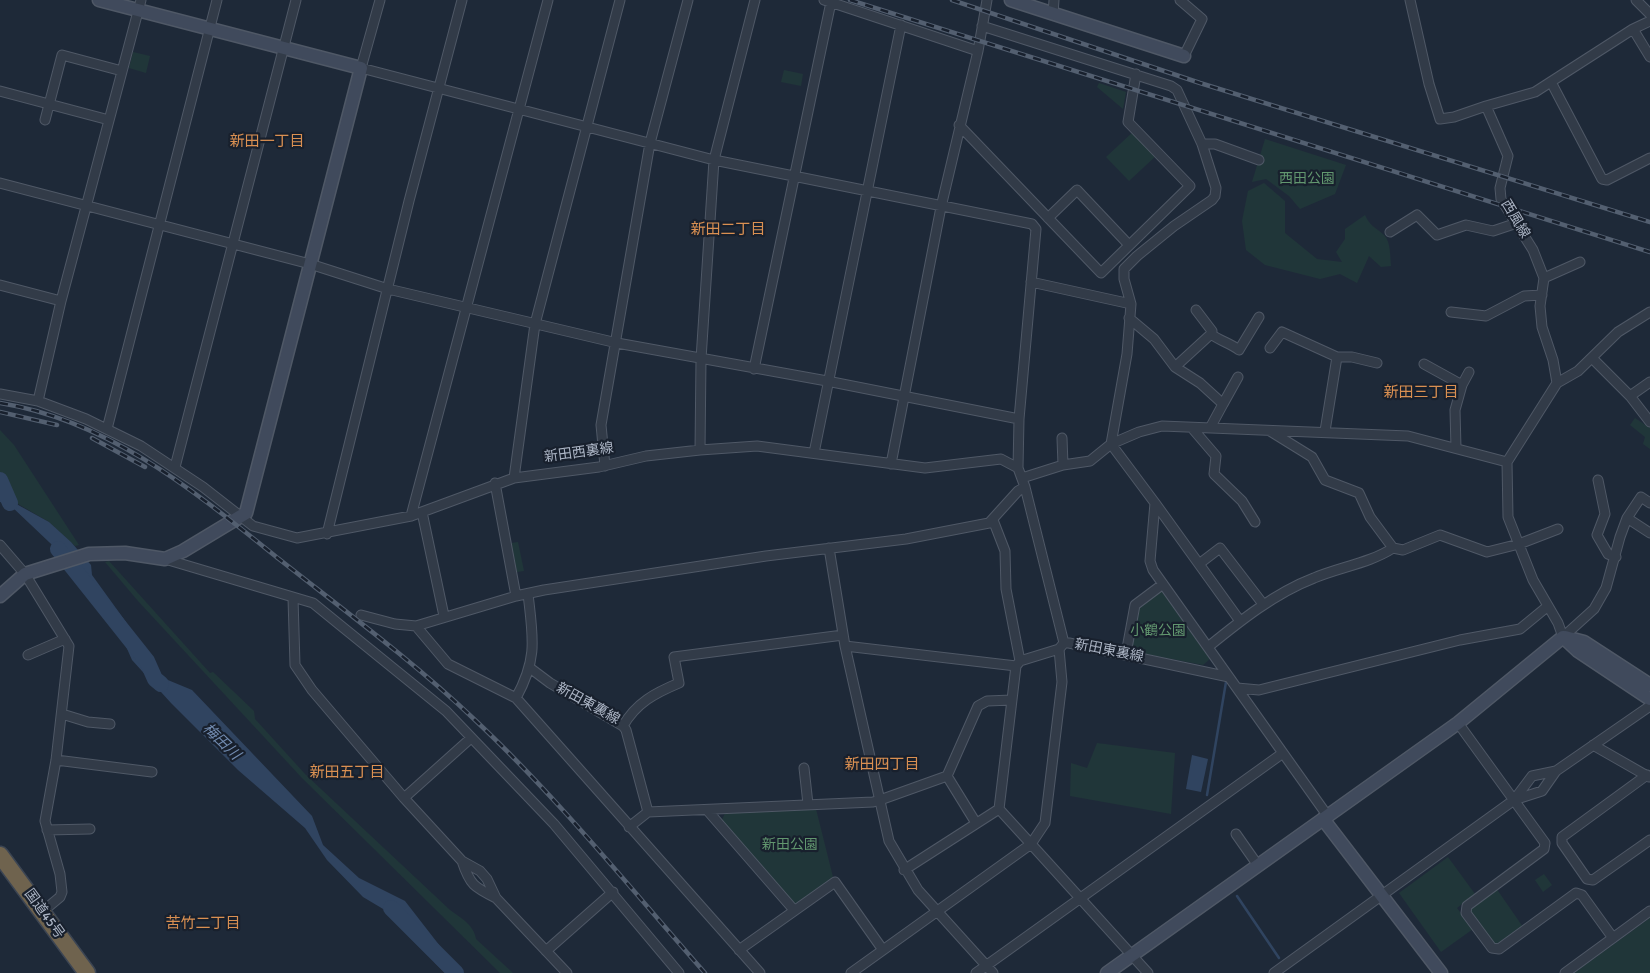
<!DOCTYPE html>
<html>
<head>
<meta charset="utf-8">
<style>
	body { margin:0 }
	canvas { display:block; background:#1e2938 }
</style>
</head>
<body>
<canvas width="1650" height="973"></canvas>
<script>
const g = document.querySelector('canvas').getContext('2d');
g.lineJoin = 'round';
function paint(path, color) {
  g.fillStyle = color;
  g.fill(path, 'evenodd');
}
function trace(path, color, width, dash) {
  g.strokeStyle = color;
  g.lineWidth = width;
  g.lineCap = dash ? 'butt' : 'round';
  g.setLineDash(dash || []);
  g.stroke(path);
}
function write(font, color, halo, rows, align = 'center') {
  g.font = font + ' Signika,"Noto Sans JP",sans-serif';
  g.lineWidth = 4.5;
  g.setLineDash([]);
  g.textBaseline = 'middle';
  g.strokeStyle = halo;
  g.fillStyle = color;
  for (const [text, x, y, turn = 0] of rows) {
    g.save();
    g.translate(x, y);
    g.rotate((+turn || 0) * Math.PI / 180);
    g.textAlign = isNaN(turn) ? turn : align;
    if (halo) g.strokeText(text, 0, 0);
    g.fillText(text, 0, 0);
    g.restore();
  }
}
paint(new Path2D(`
	M133,52L150,56L146,73L129,68Z
	M784,70L803,74L801,86L781,82Z
	M1099,83L1126,92L1123,109L1097,87Z
	M1134,131L1157,155L1129,181L1106,157Z
	M1265,139L1346,165L1335,194L1300,209L1289,196L1266,179L1252,182Z
	M1264,183L1285,201V233L1317,259L1342,262L1336,252L1345,239V229L1365,215C1370,226 1375,227 1384,235C1391,242 1390,257 1391,266L1381,267L1369,256L1357,283L1340,274L1320,279L1265,265L1246,250L1242,221L1248,191Z
	M1635,418L1650,428V449L1643,444L1645,437L1630,425Z
	M0,430L14,445L79,545L75,546L49,522L13,501L0,472Z
	M518,542L524,571L517,572L511,543Z
	M109,561L210,673L213,672L254,711L255,719L305,774L450,910C461,918 474,925 476,939L513,973H500L302,778L138,601L105,562Z
	M1160,589L1210,659L1203,665L1130,651L1137,605Z
	M1097,743L1175,753L1171,814L1070,796L1071,763L1087,768Z
	M816,809L833,877L794,905L722,820L726,811Z
	M1448,857L1475,894L1457,908L1473,929L1441,952L1399,893Z
	M1544,874L1552,885L1543,892L1535,880Z
	M1496,888L1523,927L1500,943L1494,944L1471,914V906Z
	M1650,918V973H1574Z`), '#203639');
paint(new Path2D(`
	M0,495L49,522L71,542L91,565L92,575L126,622L137,656L163,678L192,690L312,816L323,845L359,878L405,901L450,959L464,973H445L435,963L410,925L363,897L327,860L305,828L238,770L171,703L132,660L121,635L101,607L87,578L11,506L0,502Z
	M1192,755L1208,759L1201,792L1186,789Z`), '#304460');
trace(new Path2D(`
	M1207,795L1226,682
	M1237,896L1279,958`), '#304460', 2.5);
trace(new Path2D(`
	M0,480L10,503
	M58,549L147,661L155,679L161,684
	M391,908L456,973`), '#304460', 16);
const street = new Path2D(`
	M141,0L61,301L38,401L86,419L141,446L203,487L253,526L297,538L411,516L514,478L599,467L646,456L700,450L757,446L925,468L1001,459L1018,468
	M380,0L361,68L714,160L1032,224L1036,229L1019,419L1018,468L1025,487L1064,643
	M824,0L978,51
	M1180,0L1202,19L1184,56
	M1410,0L1429,84L1440,119L1454,117L1486,106L1508,156L1500,188L1501,199L1533,250L1544,278L1540,306L1542,327L1553,360L1557,383
	M1636,0L1650,14
	M1053,14L1054,0
	M982,26L1171,86L1177,90L1202,144L1216,188L1215,196L1212,200L1174,226L1137,256L1124,269V279L1131,304L1127,354L1111,444L1139,432L1162,426L1408,436L1507,462
	M1633,29L1650,21
	M1551,82L1602,179L1607,180L1650,158
	M0,91L109,120
	M1486,106L1535,92L1633,29L1650,57
	M45,120L62,55L122,71
	M959,125L1101,273L1190,186L1128,122L1136,74
	M1202,144H1215L1259,160
	M0,183L310,264L388,289L617,343L827,381L1019,419
	M1048,218L1077,190L1129,245
	M1390,232L1417,215L1437,235L1466,225L1493,231L1517,223
	M1544,278L1580,262
	M1031,282L1131,304
	M0,285L61,301
	M1451,312L1486,316L1524,296L1542,295
	M1650,312L1618,332L1578,371L1557,383L1507,462L1508,517L1533,580L1558,623L1563,637L1594,609L1606,588L1620,537L1627,518L1641,497L1650,503
	M1129,318L1154,339L1175,367L1200,383L1223,404L1210,428
	M1211,334C1220,341 1230,343 1239,350L1259,317
	M1270,348L1282,332L1337,357
	M1592,358L1630,396L1650,422
	M1424,364L1462,385L1455,410L1456,448
	M1175,367L1211,334L1212,331L1196,310
	M754,369L831,2
	M1462,385L1469,372
	M0,394L38,401
	M1630,396L1650,382
	M1223,404L1238,377
	M1192,428L1216,456L1214,474L1242,501L1255,522
	M107,429L217,0
	M1270,431L1312,457L1325,480L1359,493L1370,517L1393,548
	M1325,431L1337,357H1352L1377,363
	M1062,438L1063,465
	M700,450L701,359L714,160L755,0
	M814,453L901,25
	M891,464L941,207L978,51L987,0
	M605,466L601,425L650,143L688,0
	M175,467L296,0
	M514,478L535,324L620,0
	M1022,478L1063,465L1090,461L1111,444L1155,503L1150,561L1153,570L1327,815
	M1598,480L1605,514L1597,535L1608,554L1616,557
	M495,483L516,596
	M1155,503L1240,621
	M422,512L444,616
	M411,516L548,0
	M1627,518L1650,533
	M993,520L1005,551L1006,589L1020,661
	M327,534L409,201L462,0
	M0,545L25,574L69,646L56,760L45,821L60,874L62,892L60,897L42,912
	M829,548L845,646L889,841L918,890L993,973
	M165,559L313,603L340,625L446,711L554,824L679,973
	M1199,564L1220,548L1263,604
	M293,598L295,665L312,690L404,798L462,861L480,871L487,879L496,898L567,973
	M361,615L395,624L416,626L516,596L544,590L766,556L906,539L989,523L1018,491L1025,487
	M416,626L448,664L516,698L760,973
	M845,646L1016,666L1020,661L1059,649L1064,643H1069L1229,677
	M1208,647C1240,621 1275,593 1314,578C1340,567 1370,563 1393,548L1403,550L1440,535L1487,552L1519,544L1558,529
	M1059,649L1062,682L1045,823L1031,844L1148,973
	M1126,654L1135,605L1163,584
	M28,655L65,639
	M530,668L550,683L623,726C636,703 655,693 679,683L674,657L843,635
	M1237,688L1259,690L1460,640L1520,629L1548,606
	M516,698C538,658 533,638 528,594
	M62,714L88,722L110,724
	M1458,723L1545,843L1544,849L1467,906L1466,913L1492,948L1499,949L1576,893L1582,895L1613,938
	M623,726L626,730L648,812
	M1593,745L1649,777
	M56,760L152,772
	M804,768L808,804
	M1647,775L1562,837V843L1587,879L1593,880L1650,840
	M947,776L976,823
	M404,798L471,738
	M1514,800L1532,776L1556,771
	M707,810L794,910
	M629,827L648,812L873,802L880,800L947,776L978,706L987,701L1012,700
	M47,830L90,829
	M1236,834L1257,864
	M462,861C470,885 474,887 496,898
	M904,870L999,809
	M739,950L835,882L883,950
	M546,951L613,892
	M851,973L1031,844L999,809L1016,666
	M976,973L1283,753
	M1274,973L1514,800L1542,791L1556,771L1650,706
	M1565,973L1650,911`);
const secondary = new Path2D(`
	M1011,0L1184,56
	M0,596L25,574L89,554L125,553L165,559L183,551L246,513L361,68L99,0
	M1563,637L1578,651L1650,699
	M1565,637L1584,642L1650,685
	M1323,819L1441,973
	M1107,973L1458,723L1563,637`);
const highway = new Path2D(`
	M0,855L87,973`);
trace(street, '#4f5866', 11);
trace(secondary, '#4f5866', 15);
trace(highway, '#3c4553', 19);
trace(street, '#323b48', 9);
trace(secondary, '#404a5c', 12);
trace(highway, '#6f634e', 16);
const rail = new Path2D(`
	M850,0L1650,252
	M952,0L1200,83L1650,222
	M0,403C110,421 194,491 279,559C345,611 414,662 475,720C558,798 630,888 705,973
	M0,412L57,425
	M92,438L145,467`);
trace(rail, '#535f70', 4.5);
trace(rail, '#18202d', 2.5, [8]);
write('14px', '#62976f', '#18202d', [
	["西田公園",1307,179],
	["小鶴公園",1158,631],
	["新田公園",790,845]
]);
write('14px', '#acb5c5', '#18202d', [
	["西風線",1515,219,59],
	["新田西裏線",579,453,-8],
	["新田東裏線",1109,651,11],
	["新田東裏線",588,704,29],
	["国道45号",44,914,54]
]);
write('15px', '#da9052', '#18202d', [
	["新田一丁目",267,142],
	["新田二丁目",728,230],
	["新田三丁目",1421,393],
	["新田四丁目",882,765],
	["新田五丁目",347,773],
	["苦竹二丁目",203,924]
]);
write('italic 15px', '#728bb0', '#18202d', [
	["梅田川",221,742,44]
]);
</script>
</body>
</html>
